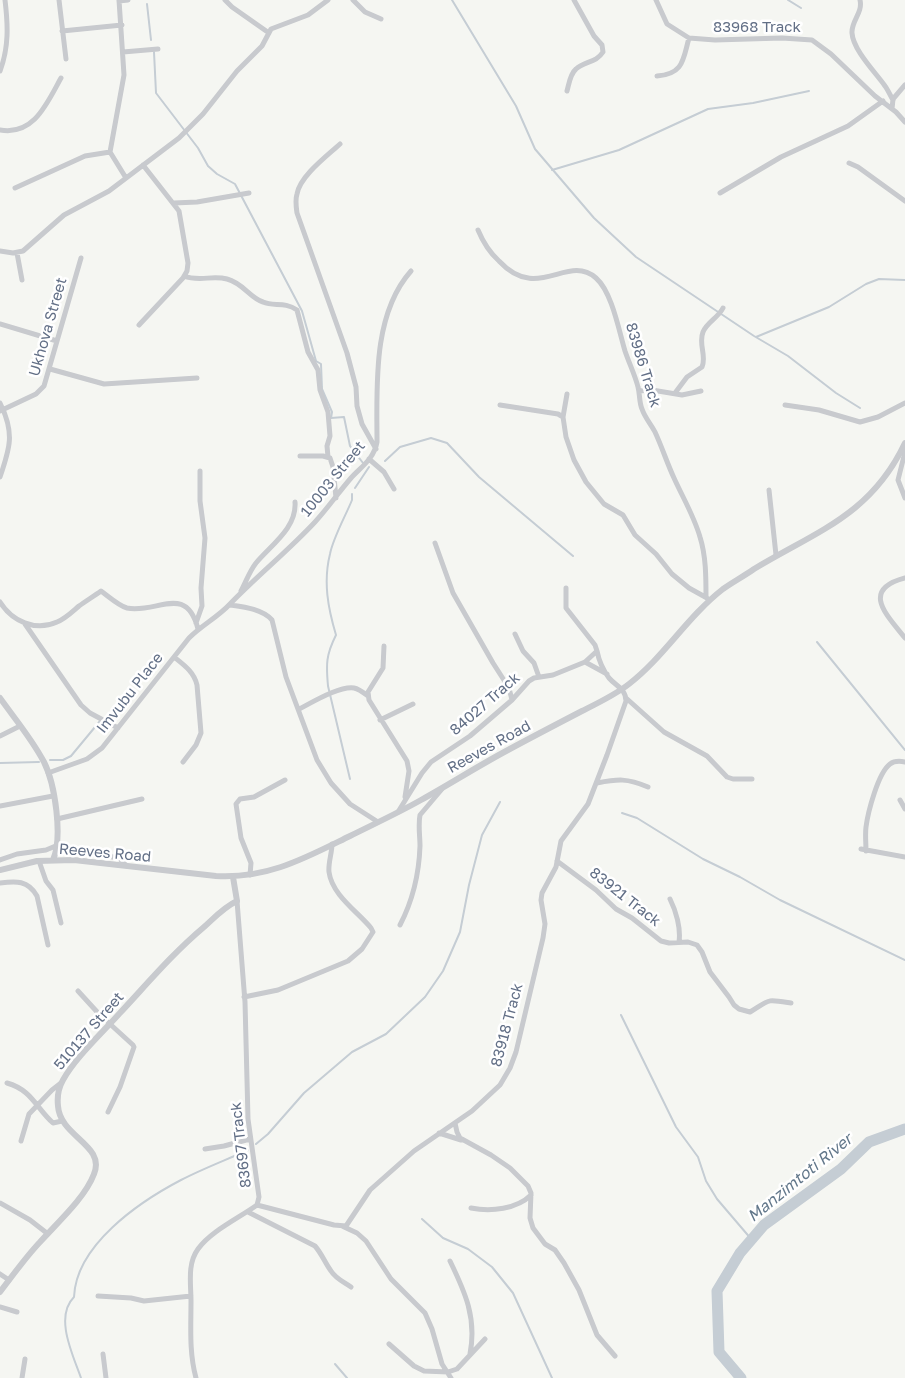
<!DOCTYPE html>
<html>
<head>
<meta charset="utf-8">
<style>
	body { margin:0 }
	canvas { display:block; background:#f5f6f2 }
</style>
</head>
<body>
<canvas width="905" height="1378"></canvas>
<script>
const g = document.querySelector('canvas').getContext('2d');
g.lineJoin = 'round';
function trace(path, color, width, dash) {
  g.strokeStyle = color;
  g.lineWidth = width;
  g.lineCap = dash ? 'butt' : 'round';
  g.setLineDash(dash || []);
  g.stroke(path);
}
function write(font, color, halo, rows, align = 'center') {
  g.font = font + ' "Golos Text",sans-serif';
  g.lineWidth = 5;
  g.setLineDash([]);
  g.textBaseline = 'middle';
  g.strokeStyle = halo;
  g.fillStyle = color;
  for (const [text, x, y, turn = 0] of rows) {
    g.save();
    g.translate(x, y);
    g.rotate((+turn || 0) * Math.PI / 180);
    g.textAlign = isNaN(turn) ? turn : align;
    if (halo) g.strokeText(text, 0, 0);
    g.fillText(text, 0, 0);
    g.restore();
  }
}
trace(new Path2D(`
	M452,0L516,106L535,149L594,218L636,257L754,336L788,356L836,393L860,408
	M788,0L801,8
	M147,4L151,40
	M154,52L156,93L198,148L208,166L217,174L235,184L302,311L316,361L321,364L322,389L332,412L331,418L344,417L350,446L363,463
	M552,170L619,150L708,109L753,103L809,91
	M756,337L829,307L866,284L879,279L905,280
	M385,461L400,447L431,438L447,443L479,477L573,556
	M355,488L369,467
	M817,642L905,750
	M50,760H63L71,756L100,721
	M0,763L39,762
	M350,779L328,686C326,664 326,655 336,635C328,608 323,582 330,554C333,538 346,515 352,500V494
	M622,813L637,818L703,859L740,877L780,900L905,960
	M621,1015L676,1127L698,1157L706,1181L717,1199L752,1240
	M256,1144L268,1134L304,1093L352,1052L386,1034L425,997L443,971L460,932L469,885L482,835L500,802
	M422,1219L443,1238L468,1249L492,1267L513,1293L552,1378
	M335,1364L347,1378
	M81,1378C73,1355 54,1317 74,1297C76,1245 139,1202 181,1180C202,1169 226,1160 248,1150`), '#c5cdd4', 2);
trace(new Path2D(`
	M741,1378L719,1352L717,1291L740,1253L764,1225L841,1169L869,1142L905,1129`), '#c5cdd4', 11);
trace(new Path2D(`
	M59,0L66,59
	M119,0L124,75L110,152L126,178
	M225,0L232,7L269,33
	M353,0L365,12L381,19
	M656,0L667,24L689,38L715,40L782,38L812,40L831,54L875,96L896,112L905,122
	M860,0C863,13 851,21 852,33C853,50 876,73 885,86C888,90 890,95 893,100
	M119,1L128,0
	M62,31L122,25
	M123,52L158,49
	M0,71C9,47 8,25 5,0
	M657,76C684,74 683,59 689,38
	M567,91C569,84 570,74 576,69C585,61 596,63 603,52L602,45L594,36L574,0
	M892,109L893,99L905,85
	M0,130C34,136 47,103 61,78
	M340,144C327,156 300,176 297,194C295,200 296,206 297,213L347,353L356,387L357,406L362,424L376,449
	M849,163L858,167L905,201
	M15,188L85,156L110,152
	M720,193L781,157L848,126L883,101
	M174,203L197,202L249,193
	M478,230C483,242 489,252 499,261C538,303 567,253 596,278C612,292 619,331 625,351C629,363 635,375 638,387C640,394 639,402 642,409C645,418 651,424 655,432C662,447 667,463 674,478C683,498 694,516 700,537C706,556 706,577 706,597
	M0,251L13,253L23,251L64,215L109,191L179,138L203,114L237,71L262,46L271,29L308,15L328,0
	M17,253L22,280
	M184,276C199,282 212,275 227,279C243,283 250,298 263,302C274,307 284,301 297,310L308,352L318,370L320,390L328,412L330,436L327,446L328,457
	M0,324L57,341
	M139,325L183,278L187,271L188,263L179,211L143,165
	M50,369L104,384L197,378
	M639,391L652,390L682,395L701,391
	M675,393L687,377L702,367C707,356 698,344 703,332C707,322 718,318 723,308
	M567,394L563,417L566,437L574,460L586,482L604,504L623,515L635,535L656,554L672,574L689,588L707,598
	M0,403C15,433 10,448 0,477
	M500,405L558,414L563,417
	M785,405L819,410L860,422L878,417L905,403
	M0,411L36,394L44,386L81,258
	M903,448L904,456L898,480L905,498
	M300,456H323L330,458L333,467L336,498
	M369,459L384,472L394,489
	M769,490L776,555
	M435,543L453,593L493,663L509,688L512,700
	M905,578C860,590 887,615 905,638
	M566,588V608L595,645L597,651
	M241,591C246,582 249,572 256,563C271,545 297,528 295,502
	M0,602C12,621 35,632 57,622C65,619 72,612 79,606C86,601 94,596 101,591C108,596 119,606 127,608C157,614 186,583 198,629
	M230,605C244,607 262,609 272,620L286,677L317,760L331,783L350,804L378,822
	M196,623L202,606L201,588L205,538L200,501V471
	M25,624L81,705L90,713L118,728
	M515,634L523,651L534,663L539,677
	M384,646L383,668L368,692L369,700L407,761L409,771L405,797
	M174,657C184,665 194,672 197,685L201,733L196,745L183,762
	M585,662L607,674
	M626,698L664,732L707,756L727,777L733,779H752
	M299,709C313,702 339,686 354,688C359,689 364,693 368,696
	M380,720L413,704
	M0,736L20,726
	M48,773L87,759L102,748L189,638C202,625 218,617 230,604C257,576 288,551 315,522C328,508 338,493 351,478C361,467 374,459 377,442C377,387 372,315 411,271
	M597,783C618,779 627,778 648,787
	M900,800L905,809
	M0,806L53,796
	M57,819L142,799
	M861,849L905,857
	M866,851C866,843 865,834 866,827C868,812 878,773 890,764C894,761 900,761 905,762
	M0,860L17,854L46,850L58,845L73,851L119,858L127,866
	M39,861L46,881L53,890L61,923
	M557,861L596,890L616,909L632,918L661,941L669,943L688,942L697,945L702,952L710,972L729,997L734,1005L739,1009L750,1012C771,999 766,999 791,1003
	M250,875L251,863L241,838L236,804L240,799L254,797L285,780
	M0,883C16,881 28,880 37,896L48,945
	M670,899C676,911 681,928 679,942
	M400,925C413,900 419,875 420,846C420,836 418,825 420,815L442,789
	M78,991L99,1014L133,1045L134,1047L120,1087L108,1112
	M244,997L278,990L348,961L362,949L373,932L371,928C358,912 332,895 329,872C328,863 332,853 332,844
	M7,1083C32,1090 36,1108 53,1123L62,1121
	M455,1123L457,1132L460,1138L491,1155L510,1168L528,1186L531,1193L530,1218L533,1228L545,1244L555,1250L564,1263L579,1290L597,1335L615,1356
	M439,1133L461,1140
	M21,1141L29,1114L52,1090L61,1083
	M205,1149L224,1146L250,1139
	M0,1203L30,1220L48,1234
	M257,1205L334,1225L346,1226L370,1190L414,1151L472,1111L500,1085L510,1068L516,1052L543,938L545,924L541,900L542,893L556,867L561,841L588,804L607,755L626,701C626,689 616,686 609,678C603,670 599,661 597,651L585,662L553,675L534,678L529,681L512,700L470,736L431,762L422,773L398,812
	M471,1208C491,1212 517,1209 531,1195
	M248,1212L315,1246C322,1254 325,1263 331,1271C336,1279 344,1282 351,1287
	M342,1226L357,1233L366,1241L391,1279L425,1313L432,1329L442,1364L451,1378
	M450,1261C465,1292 477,1318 470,1354
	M0,1274L9,1280
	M98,1296L131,1298L144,1301L191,1296
	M0,1307L17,1312
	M389,1344L414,1366L424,1371L448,1372L457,1369L485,1339
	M103,1354L106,1378
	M22,1378L25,1359
	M196,1378C189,1352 191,1328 191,1301C191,1284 187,1264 198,1249C211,1231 239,1218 257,1205L259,1197L248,1119L245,1002L237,901`), '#c8cace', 5);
trace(new Path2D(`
	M0,698C15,719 32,739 44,762C55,784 63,837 53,860
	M0,870L37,861L74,860L216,876C268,879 305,858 350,836C374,824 398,813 421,800C450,784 478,766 508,750C532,737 557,724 582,711C598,703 615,695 629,684C664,657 687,617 723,589C733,582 744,576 754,569C817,531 871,515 905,443
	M0,1292C13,1275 25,1258 40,1242C57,1223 85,1198 94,1174C106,1145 60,1137 58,1106C57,1097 59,1087 63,1080C75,1058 102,1033 119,1014C148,983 172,954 204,927C214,918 224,907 237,901L233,877`), '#c8cace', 6);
write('15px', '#626f86', '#fff', [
	["83968 Track",757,27],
	["Ukhova Street",48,327,-74],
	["83986 Track",643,365,73],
	["10003 Street",333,479,-51],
	["Imvubu Place",130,693,-52],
	["84027 Track",485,704,-41],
	["Reeves Road",489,747,-29],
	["Reeves Road",105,853,5],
	["83921 Track",625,897,38],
	["83918 Track",507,1025,-75],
	["510137 Street",89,1031,-49],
	["83697 Track",241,1145,-97]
]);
write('italic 16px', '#62778a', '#fff', [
	["Manzimtoti River",800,1178,-39]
]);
</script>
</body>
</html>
